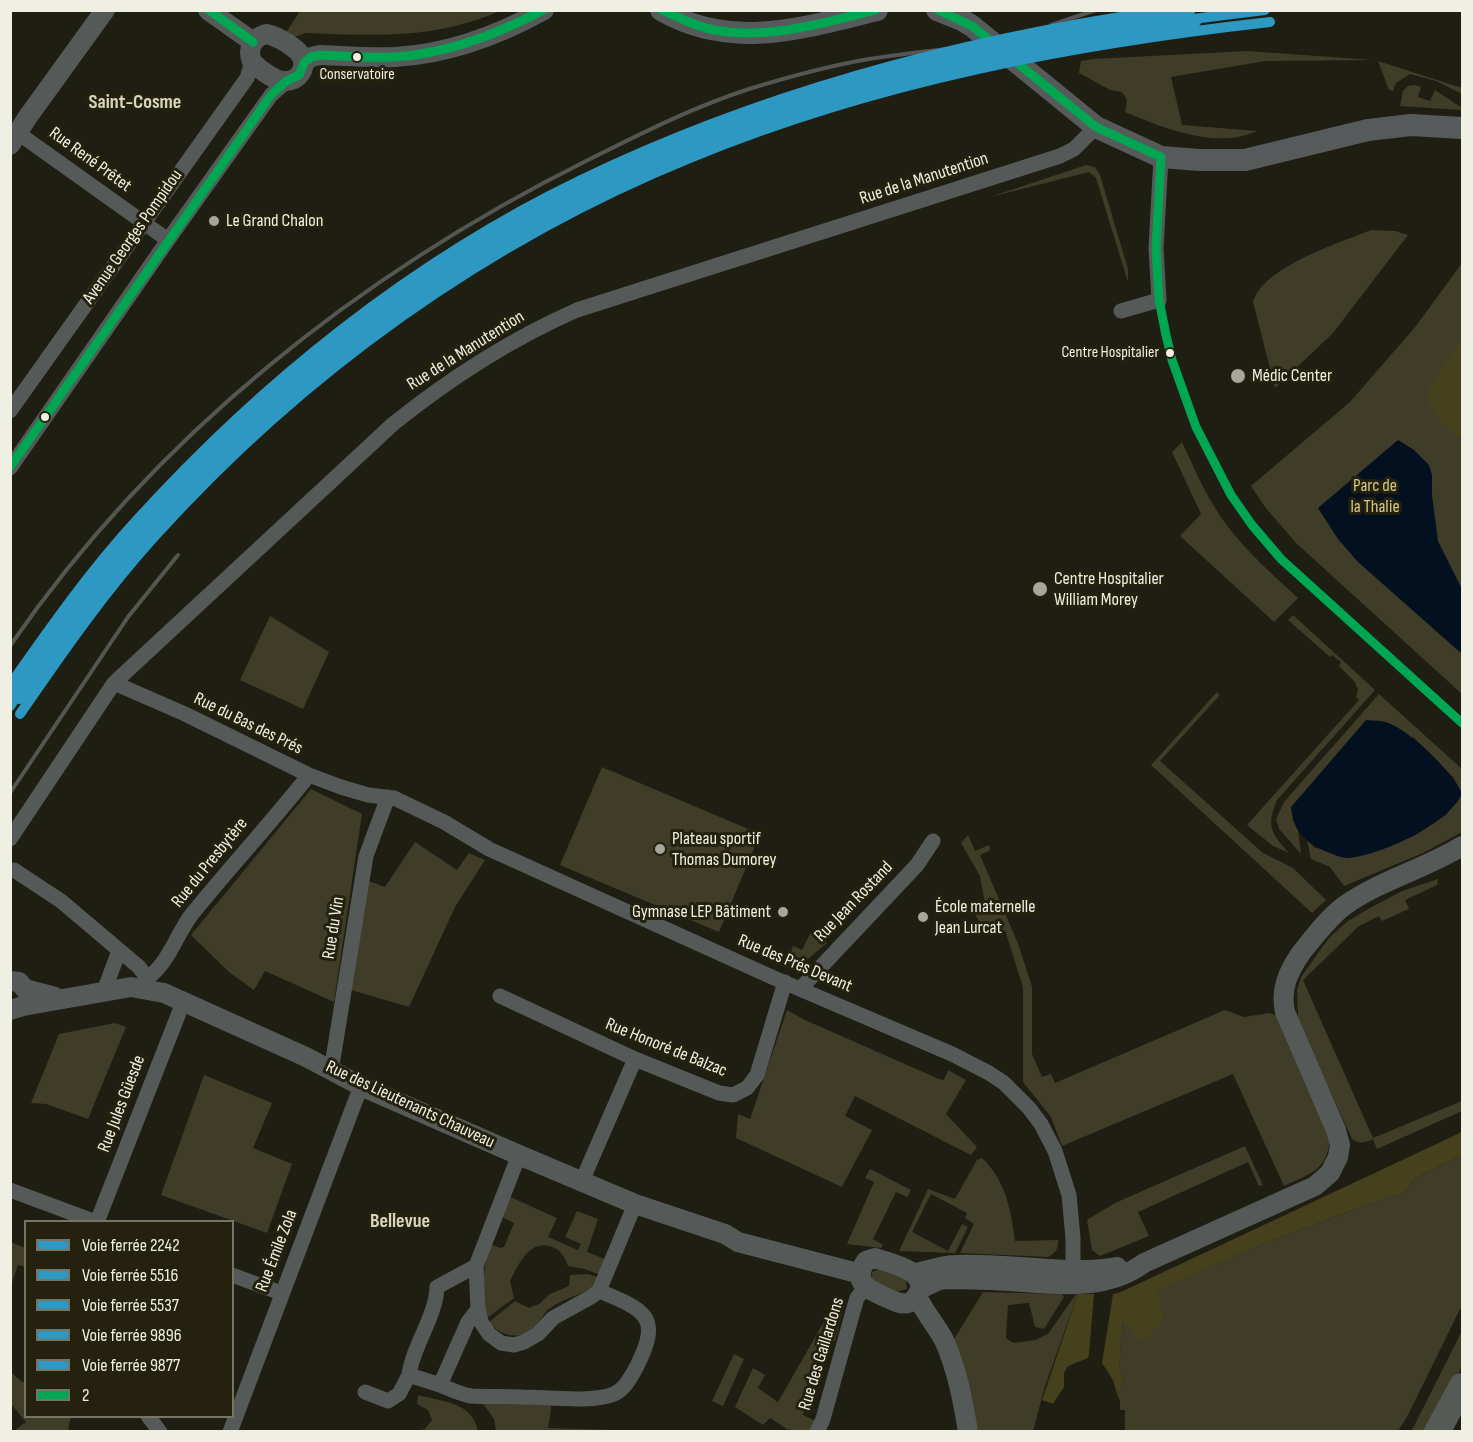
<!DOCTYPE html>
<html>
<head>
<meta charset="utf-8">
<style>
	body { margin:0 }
	#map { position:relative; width:1473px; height:1442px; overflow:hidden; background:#1f1e13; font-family:"Sofia Sans Condensed",sans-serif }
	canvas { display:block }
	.frame { position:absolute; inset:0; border:12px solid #f0efe3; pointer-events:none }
	.legend { position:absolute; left:24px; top:1220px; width:210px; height:198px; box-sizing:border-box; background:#24220e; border:2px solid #767463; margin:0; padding:8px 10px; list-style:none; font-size:18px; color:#f0efe3 }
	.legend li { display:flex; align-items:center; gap:12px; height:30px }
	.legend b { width:30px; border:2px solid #767463 }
</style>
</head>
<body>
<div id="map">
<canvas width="1473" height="1442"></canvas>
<div class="frame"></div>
<ul class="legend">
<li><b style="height:8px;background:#2d99c2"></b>Voie ferrée 2242</li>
<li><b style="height:8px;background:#2d99c2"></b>Voie ferrée 5516</li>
<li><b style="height:8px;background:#2d99c2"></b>Voie ferrée 5537</li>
<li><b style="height:8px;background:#2d99c2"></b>Voie ferrée 9896</li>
<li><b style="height:8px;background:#2d99c2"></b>Voie ferrée 9877</li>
<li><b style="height:8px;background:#00a651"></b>2</li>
</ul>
</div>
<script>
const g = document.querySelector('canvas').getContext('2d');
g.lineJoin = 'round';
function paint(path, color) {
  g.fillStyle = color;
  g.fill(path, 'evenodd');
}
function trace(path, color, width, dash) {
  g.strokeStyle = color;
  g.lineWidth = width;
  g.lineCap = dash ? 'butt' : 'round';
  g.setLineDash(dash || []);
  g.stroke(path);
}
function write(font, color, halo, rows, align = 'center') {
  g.font = font + ' "Sofia Sans Condensed",sans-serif';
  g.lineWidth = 6;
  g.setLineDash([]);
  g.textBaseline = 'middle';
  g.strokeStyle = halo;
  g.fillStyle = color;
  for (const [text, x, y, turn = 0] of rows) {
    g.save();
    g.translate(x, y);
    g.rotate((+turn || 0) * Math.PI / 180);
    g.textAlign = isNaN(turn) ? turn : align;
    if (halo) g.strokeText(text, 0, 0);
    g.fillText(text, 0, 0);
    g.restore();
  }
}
paint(new Path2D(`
	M300,11H500C436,39 374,36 306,33L294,37L285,34Z
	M1247,51L1373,60L1265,61L1171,77L1182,125L1257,131C1216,150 1164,128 1125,112L1127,100L1122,92L1110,90L1079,73L1081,61L1093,59Z
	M1378,61L1462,88V94L1436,81L1410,74L1396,83L1393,91L1389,90Z
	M1414,85L1421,87L1418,97L1430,101L1435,90L1462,108V110L1400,106L1403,91L1408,86Z
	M1086,165L1095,167L1100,175L1128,269V282L1096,178L1089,172L990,197Z
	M1371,230L1395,231L1408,235L1333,333L1275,388L1253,302C1263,267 1339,243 1371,230Z
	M1462,263V694L1296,543L1265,507L1251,486L1350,402L1416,326Z
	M1182,442C1195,470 1207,499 1226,524C1247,552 1273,575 1298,598L1274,622L1180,536L1201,514L1172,452Z
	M1293,615L1375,690L1277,800C1266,826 1271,833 1289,853L1273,846L1247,825L1359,700L1356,697L1358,690L1355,682L1339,666L1341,662L1332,655L1330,657L1288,620Z
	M270,616L329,652L303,709L240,680Z
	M1217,692L1220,695L1160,761L1263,853L1293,868L1326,900L1312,913L1151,765Z
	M1379,694L1462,769V793L1453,777L1413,737L1292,819L1298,830L1301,854L1279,829L1276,819L1284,802Z
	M602,767L760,834L719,932L560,865Z
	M311,789L362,814L334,1002L265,971L254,990L229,972L191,935Z
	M1462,794V832L1423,853L1344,886L1330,867L1311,859L1307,840L1315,848L1369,852L1414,836L1446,815Z
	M968,835L975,851L989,845L990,848L989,851L980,855L1019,946L1032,987V1054L1042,1077L1051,1074L1055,1083L1225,1010L1244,1017L1270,1013L1276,1016L1330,1138C1327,1171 1311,1173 1284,1186L1233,1074L1062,1146L1051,1117L1023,1082V987L1005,930L995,935H986V926C979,922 976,919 975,911L985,904L980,876L961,843Z
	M415,842L457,870L469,853L485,860L455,907L409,1007L351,990L366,880L385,887Z
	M1438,879L1437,885L1405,900L1409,909L1382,921L1379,916L1359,926L1303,980L1373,1138L1462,1101V1111L1377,1149L1373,1139C1365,1143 1359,1144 1352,1139L1304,1034L1298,1017L1297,990L1301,977L1329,938L1348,921L1370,908L1402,891Z
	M810,934L827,943L801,965L788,961L793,946L802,950Z
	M787,1010L805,1020L939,1079L944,1080L948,1070L966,1080L946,1114L977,1147L971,1155L855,1096L845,1116L872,1130L842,1187L736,1138L738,1114L750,1119Z
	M115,1023L126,1027L88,1119L46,1104L31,1103L59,1034Z
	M204,1075L272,1103L253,1148L292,1164L267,1233L161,1195Z
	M1245,1146L1263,1185L1259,1186L1248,1162L1138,1212L1149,1236L1100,1256L1092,1250L1087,1220L1115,1203Z
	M1462,1154V1305L1408,1415L1398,1431H1125V1410H1120V1401L1117,1394L1124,1384L1119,1368L1123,1319H1164L1156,1291L1256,1247L1352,1210L1405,1192L1415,1178Z
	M982,1158C1006,1181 1011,1210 1015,1241L1058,1240C1059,1249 1055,1253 1048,1257L960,1253L974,1224L965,1218L967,1213L931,1194L912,1232L948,1251L962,1224L968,1227L955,1253L899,1251L928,1189L955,1199L977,1160Z
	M870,1169L911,1190L907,1197L896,1192L873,1239L883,1245L881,1248L847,1244L874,1182L865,1178Z
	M508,1196L557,1218L548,1237L578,1250L581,1244L565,1237L577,1211L598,1219L587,1252L605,1259L601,1275L584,1269L568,1266C564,1256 561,1249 549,1246C529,1241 518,1265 510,1281L514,1298L487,1318C480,1293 483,1269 490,1244L500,1248L504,1247L514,1223L500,1216Z
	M11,1242L25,1248L26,1267L18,1265L11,1286Z
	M882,1268L906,1279L907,1289L893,1293L871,1279L872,1272Z
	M588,1274L600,1278L596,1286C582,1295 563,1298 549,1309C543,1314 540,1322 534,1328C520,1341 500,1336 489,1322L515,1301L529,1308L539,1304L550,1294L569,1286L570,1275Z
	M983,1292L1062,1294L1064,1297L1044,1329L1035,1327L1029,1303L1008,1305L1006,1338L1013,1343L1035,1340L1048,1334L1076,1294H1078L1045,1386L1033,1431H975L951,1344Z
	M843,1297L845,1302L835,1341L824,1339L803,1415L816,1421L811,1431H793L788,1429L785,1431L787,1429L770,1418L763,1425L735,1407L753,1368L765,1375L758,1388L778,1402L837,1299Z
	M1462,1331V1366L1428,1431L1411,1432Z
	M734,1354L744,1359L723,1406L712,1401Z
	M11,1372L22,1382H25L26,1416L71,1417L68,1428L70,1431H14L26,1422L11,1404Z
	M418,1395C442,1402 472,1401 478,1431H415L425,1429L432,1420L428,1410L417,1404Z
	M479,1398L552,1402L548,1428L616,1430L615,1432L496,1431L494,1419Z`), '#3f3d27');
paint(new Path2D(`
	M1462,339V435L1457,437C1443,421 1423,409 1430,387Z
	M1462,1132V1154L1415,1178L1405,1192L1352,1210L1256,1247L1157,1291L1164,1319L1152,1333L1140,1340L1123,1320L1119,1368L1124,1384L1117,1394L1113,1380L1102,1363L1113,1294L1121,1292Z
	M1078,1294H1094L1089,1354L1088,1358L1068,1366L1064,1373V1387L1053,1404L1042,1400Z`), '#45411d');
paint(new Path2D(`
	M1398,440L1414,450L1429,465L1432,475V495L1438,541L1462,589V654L1358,562L1338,539L1318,508Z
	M1366,720C1372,721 1379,720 1385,722C1407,727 1454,773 1462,794C1447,825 1381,855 1348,858C1342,858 1335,855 1330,853C1308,845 1293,832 1291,807Z`), '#03101f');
trace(new Path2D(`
	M18,133L168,240
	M1121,311L1159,300L1156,248L1161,157
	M10,411L247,78L252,62
	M10,468L168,240L271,95L286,82
	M114,683L185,714L309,775L341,787L368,795L394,798L444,822L489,849L774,978L952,1054L989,1073L1004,1083L1029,1108L1041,1124L1055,1151L1069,1195L1073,1238V1278
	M10,839L114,683L393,424C449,379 511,339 577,310L1060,156L1074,149L1096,127
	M14,870L61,901L139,967L147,978L145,985
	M147,978C168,965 177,933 192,914C230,867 271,823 309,775
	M801,988L917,865L933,841
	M104,991L119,951
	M500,996L635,1059L719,1093L733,1095L747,1088L757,1075L785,982
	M328,1068L333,1059L366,856L388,797
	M519,1155L476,1266L478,1309L481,1322L489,1334L501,1343L514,1345L524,1342L538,1334L553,1318L591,1297L599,1291L635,1204
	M582,1181L635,1059
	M10,1190L96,1222
	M97,1222L184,1000
	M476,1266L437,1287C436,1317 413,1345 409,1375L440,1385L468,1322L478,1309
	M232,1275L281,1293
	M440,1385C450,1389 460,1394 471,1396C487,1397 505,1396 522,1397C546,1397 593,1403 614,1394C625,1389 631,1377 637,1366C662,1316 645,1310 599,1291
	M365,1392L388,1401L399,1394L409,1375
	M148,1416L160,1432
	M230,1432L361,1086
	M817,1432L823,1419L854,1308L857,1298L865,1288`), '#555a59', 15);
trace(new Path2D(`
	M208,10L253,42
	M266,34C274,35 280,39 287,43C292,47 299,50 301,56C308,68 298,82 284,81C275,81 259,69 252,62C247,49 252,38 266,34Z
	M304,63L311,57L320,55C345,56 370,58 395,57C448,54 497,36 544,10
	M10,145L27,118L105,10
	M10,981L19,982L25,989L55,997
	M10,1010L23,1006L131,987L164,993L306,1057L361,1086L519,1155L635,1204L725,1234L738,1242L861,1274
	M875,1258C890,1263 930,1271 918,1294C915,1298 912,1302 908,1303C900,1305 892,1300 885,1297C868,1289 851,1283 866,1261Z
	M915,1273C928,1271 942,1265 955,1265C1009,1262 1064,1276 1117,1267
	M920,1289L939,1280L946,1279C967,1279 989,1280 1010,1281C1056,1284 1105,1292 1144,1263L1315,1186L1330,1173L1338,1157L1340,1145L1336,1130L1285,1012C1280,989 1288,972 1301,953C1314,937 1328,918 1344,906C1380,880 1425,869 1462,846
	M917,1296C924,1312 936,1325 944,1340C957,1369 963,1401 968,1432`), '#555a59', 20);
trace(new Path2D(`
	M661,10C732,51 803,28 877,10
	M937,10L962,20L972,26L1096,127L1161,157L1199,160H1245L1368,130L1411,125L1462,128`), '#565a5a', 22);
trace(new Path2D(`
	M1437,1432L1462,1386`), '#565a57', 26);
trace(new Path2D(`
	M1051,25L1096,10
	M10,646C154,436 361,273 588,160C640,134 693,107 749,89C788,77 828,66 869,59C895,55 921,52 946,49C976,44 1006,38 1036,33C1058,29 1079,27 1101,24
	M10,793L128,617L178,555`), '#555551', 4);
trace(new Path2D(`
	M209,10L253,42
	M662,10C679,18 696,26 714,30C768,40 823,23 875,10
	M938,10L972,26L1096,127L1161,157
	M304,63L311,57L320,55C345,56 369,58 394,57C447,54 496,35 543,10
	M1161,157L1156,248L1159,300L1166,335L1172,360L1196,427L1231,495L1252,525L1281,559L1462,723
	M10,467L271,95L285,82L299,75L304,63`), '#00a651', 9);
trace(new Path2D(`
	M10,706C53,645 96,583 146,528C297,361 477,234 684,147C868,69 1068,33 1265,10`), '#2d99c2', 10);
trace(new Path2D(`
	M20,714C62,653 105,591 155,536C303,372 487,240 692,157C877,81 1073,44 1270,22`), '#2d99c2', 10);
trace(new Path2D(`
	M10,691C53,632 95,572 145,518C294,355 479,221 684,138C846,73 1019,36 1191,10`), '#2d99c2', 10);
trace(new Path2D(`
	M10,685C50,628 90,571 137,520C262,382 413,261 581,180C766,91 964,39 1166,10`), '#2d99c2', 10);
trace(new Path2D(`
	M20,699C62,640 104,580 154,526C302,365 482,236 684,151C743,126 804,108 865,91C974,61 1084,39 1196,22`), '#2d99c2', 10);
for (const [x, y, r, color] of [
	[357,57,5,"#f0efe3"],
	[214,221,6,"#a7a69a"],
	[1170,353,5,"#f0efe3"],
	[1238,376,8,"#a7a69a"],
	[45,417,5,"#f0efe3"],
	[1040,589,8,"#a7a69a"],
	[660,849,6,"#a7a69a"],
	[783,912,6,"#a7a69a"],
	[923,917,6,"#a7a69a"]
]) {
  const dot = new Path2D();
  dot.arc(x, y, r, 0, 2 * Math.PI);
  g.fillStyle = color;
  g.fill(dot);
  trace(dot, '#24220e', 2);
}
write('16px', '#f0efe3', '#24220e', [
	["Conservatoire",357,75],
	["Centre Hospitalier",1159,353,"right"]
]);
write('18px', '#f0efe3', '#24220e', [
	["Rue René Prêtet",90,160,36],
	["Rue de la Manutention",924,179,-18],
	["Avenue Georges Pompidou",133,237,-55],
	["Rue de la Manutention",466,351,-32],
	["Rue du Bas des Prés",248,724,26],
	["Rue du Presbytère",210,863,-51],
	["Rue Jean Rostand",854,902,-46],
	["Rue du Vin",334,928,-81],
	["Rue des Prés Devant",795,964,23],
	["Rue Honoré de Balzac",666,1048,22],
	["Rue Jules Güesde",122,1104,-69],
	["Rue des Lieutenants Chauveau",410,1105,25],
	["Rue Émile Zola",277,1251,-69],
	["Rue des Gaillardons",822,1354,-73]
]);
write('18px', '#f0efe3', '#24220e', [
	["Le Grand Chalon",226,221],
	["Médic Center",1252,376],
	["Centre Hospitalier",1054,579],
	["William Morey",1054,600],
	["Plateau sportif",672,839],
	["Thomas Dumorey",672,860],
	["École maternelle",935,907],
	["Jean Lurcat",935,928],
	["Gymnase LEP Bâtiment",771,912,"right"]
], 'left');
write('18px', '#d0c985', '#24220e', [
	["Parc de",1375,486],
	["la Thalie",1375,507]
]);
write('bold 20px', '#d7d5bc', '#24220e', [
	["Saint-Cosme",135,103],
	["Bellevue",400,1222]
]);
</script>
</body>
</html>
